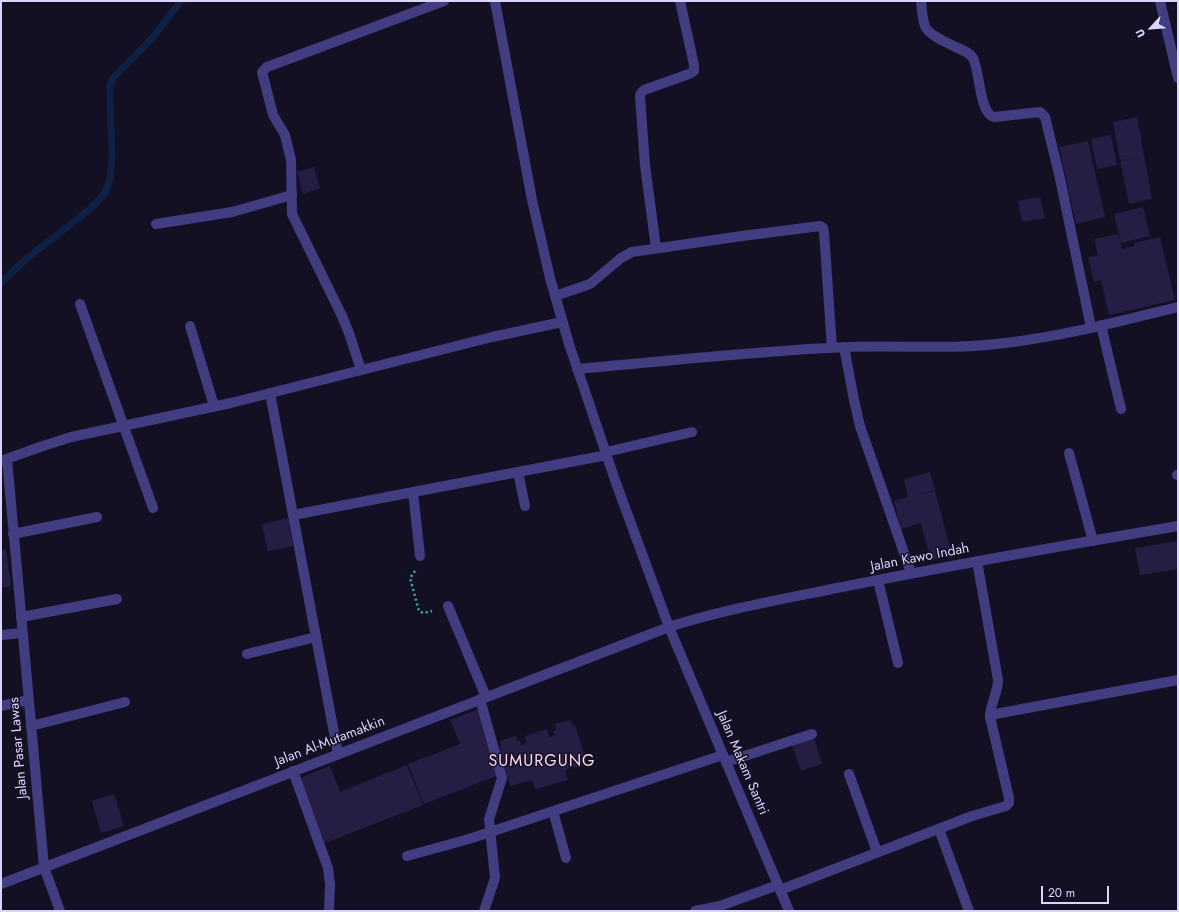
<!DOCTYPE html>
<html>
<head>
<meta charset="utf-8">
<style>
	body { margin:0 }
	#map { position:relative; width:1179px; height:912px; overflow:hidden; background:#141024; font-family:Jost,sans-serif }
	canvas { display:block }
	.frame { position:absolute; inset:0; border:2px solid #dbd5fd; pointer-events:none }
	.north { position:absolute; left:1131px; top:8px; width:40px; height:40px; -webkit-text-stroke:3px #141024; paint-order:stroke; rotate:244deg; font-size:11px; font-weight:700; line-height:16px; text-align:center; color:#dbd5fd }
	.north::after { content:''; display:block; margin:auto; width:14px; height:18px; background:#dbd5fd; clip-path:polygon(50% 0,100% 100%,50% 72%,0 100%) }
	.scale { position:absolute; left:1041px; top:886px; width:68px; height:18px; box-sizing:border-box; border:2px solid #dbd5fd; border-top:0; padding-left:5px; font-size:12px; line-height:14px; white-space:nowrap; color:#dbd5fd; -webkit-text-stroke:3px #141024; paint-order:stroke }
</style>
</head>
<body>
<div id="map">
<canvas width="1179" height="912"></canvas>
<div class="frame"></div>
<div class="north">U</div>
<div class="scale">20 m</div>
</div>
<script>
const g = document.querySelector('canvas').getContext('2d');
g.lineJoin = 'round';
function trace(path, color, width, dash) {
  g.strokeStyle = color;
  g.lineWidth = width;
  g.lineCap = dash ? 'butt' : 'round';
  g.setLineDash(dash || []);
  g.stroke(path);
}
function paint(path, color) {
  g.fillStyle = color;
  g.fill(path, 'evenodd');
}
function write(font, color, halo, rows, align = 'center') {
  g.font = font + ' Jost,sans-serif';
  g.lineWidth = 3;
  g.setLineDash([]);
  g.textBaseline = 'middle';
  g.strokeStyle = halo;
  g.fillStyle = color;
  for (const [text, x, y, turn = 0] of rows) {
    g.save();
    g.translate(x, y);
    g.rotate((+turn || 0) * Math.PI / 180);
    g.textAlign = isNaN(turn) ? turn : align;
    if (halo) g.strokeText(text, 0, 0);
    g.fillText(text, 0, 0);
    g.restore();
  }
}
trace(new Path2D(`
	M1,283L26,259L90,209L104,194L110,180L112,158L110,94V85L113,78L153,37L181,1`), '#0e2145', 7);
paint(new Path2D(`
	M1137,117L1152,199L1129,204L1120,161L1132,158L1120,160L1113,122Z
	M1111,135L1117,165L1097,169L1091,139Z
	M1088,141L1105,217L1076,224L1059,147Z
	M314,167L320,188L303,194L297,172Z
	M1040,197L1045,218L1022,222L1018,201Z
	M1143,207L1150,236L1121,243L1114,214Z
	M1118,234L1122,249L1134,246V243L1160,237L1175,300L1109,315L1101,280L1094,282L1088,257L1098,255L1094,239Z
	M930,472L935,490L916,495L935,491L952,555L931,561L921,523L901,529L894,501L908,497L904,479Z
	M288,518L293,546L268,551L262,524Z
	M1178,541V569L1140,575L1135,548Z
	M1,550H6L11,586L1,588Z
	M479,709L499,775L424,804L408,764L460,744L450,720Z
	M571,720L572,725H575L587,764L565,770L568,780L535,789L532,780L510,786L499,747L501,746L500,741L516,736L517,741H520L521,745L527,743L525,736L547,729L549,737L555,735L553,731L556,730L555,724Z
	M814,738L822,764L801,771L792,745Z
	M407,765L423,805L325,843L300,778L330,766L340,792Z
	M114,794L124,826L101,833L92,801Z`), '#261d44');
trace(new Path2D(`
	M415,571L410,578L419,611L423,613L432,611`), '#34b2ae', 2.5, [2, 3]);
trace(new Path2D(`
	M156,224L232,212L292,195
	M80,304L153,508
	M1101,325L1121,409
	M190,326L214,406
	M844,347L854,400L860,426L911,573
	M606,452L692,432
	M1069,453L1093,541
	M518,472L525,506
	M1177,475H1178
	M413,492L420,556
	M293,515L607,455
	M13,534L97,517
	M878,580L898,663
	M21,617L117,599
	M1,635L22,633
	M247,654L316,637
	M480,699L502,778L489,819L495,878L484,911
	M1,706L29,700
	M990,715L1178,680
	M31,726L125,702
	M726,762L812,734
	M849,774L877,852
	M553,811L566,858
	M407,856L469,839L723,755
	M44,867L60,911
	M695,911L720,906L778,885`), '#423d81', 10);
trace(new Path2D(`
	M921,1C922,9 922,18 925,26C929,36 950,44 960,49C965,51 970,53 973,58C980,71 979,113 994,117L1040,112L1045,117L1059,174L1091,327
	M1160,1L1178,78
	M656,248L645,165L640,96L641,93L644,90L689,74L694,71V65L680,1
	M555,296L590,284L621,258L632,252L742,236L820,226L823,228L824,232L832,348
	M577,369C667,361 757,351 847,347C900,345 953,350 1005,343C1064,336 1121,321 1178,307
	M361,370L349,333L342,316L292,214L291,160L285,135L273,115L262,72L267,67L444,1
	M270,393L338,754
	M7,459L44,867
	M1,461L40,447L71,437L231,403L492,337L562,322
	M448,606L486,697
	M293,771L328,868L330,884L329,911
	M939,829L969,911
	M780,890L972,816L1006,806L1009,803V798L990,717C990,704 998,693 998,680L977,561`), '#423d81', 10);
trace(new Path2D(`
	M495,1L532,200L550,278L569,344L616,483L669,627L789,911
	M1,884L669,627C725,609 784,599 842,587C954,565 1066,545 1178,526`), '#423d81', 10);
write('14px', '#dbd5fd', '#141024', [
	["Jalan Kawo Indah",920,558,-11],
	["Jalan Al-Mutamakkin",330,742,-21],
	["Jalan Pasar Lawas",19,748,-95],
	["Jalan Makam Santri",742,763,67]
]);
g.letterSpacing = '1px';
write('16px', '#fdd7ee', '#141024', [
	["SUMURGUNG",542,762]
]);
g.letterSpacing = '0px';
</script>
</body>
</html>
